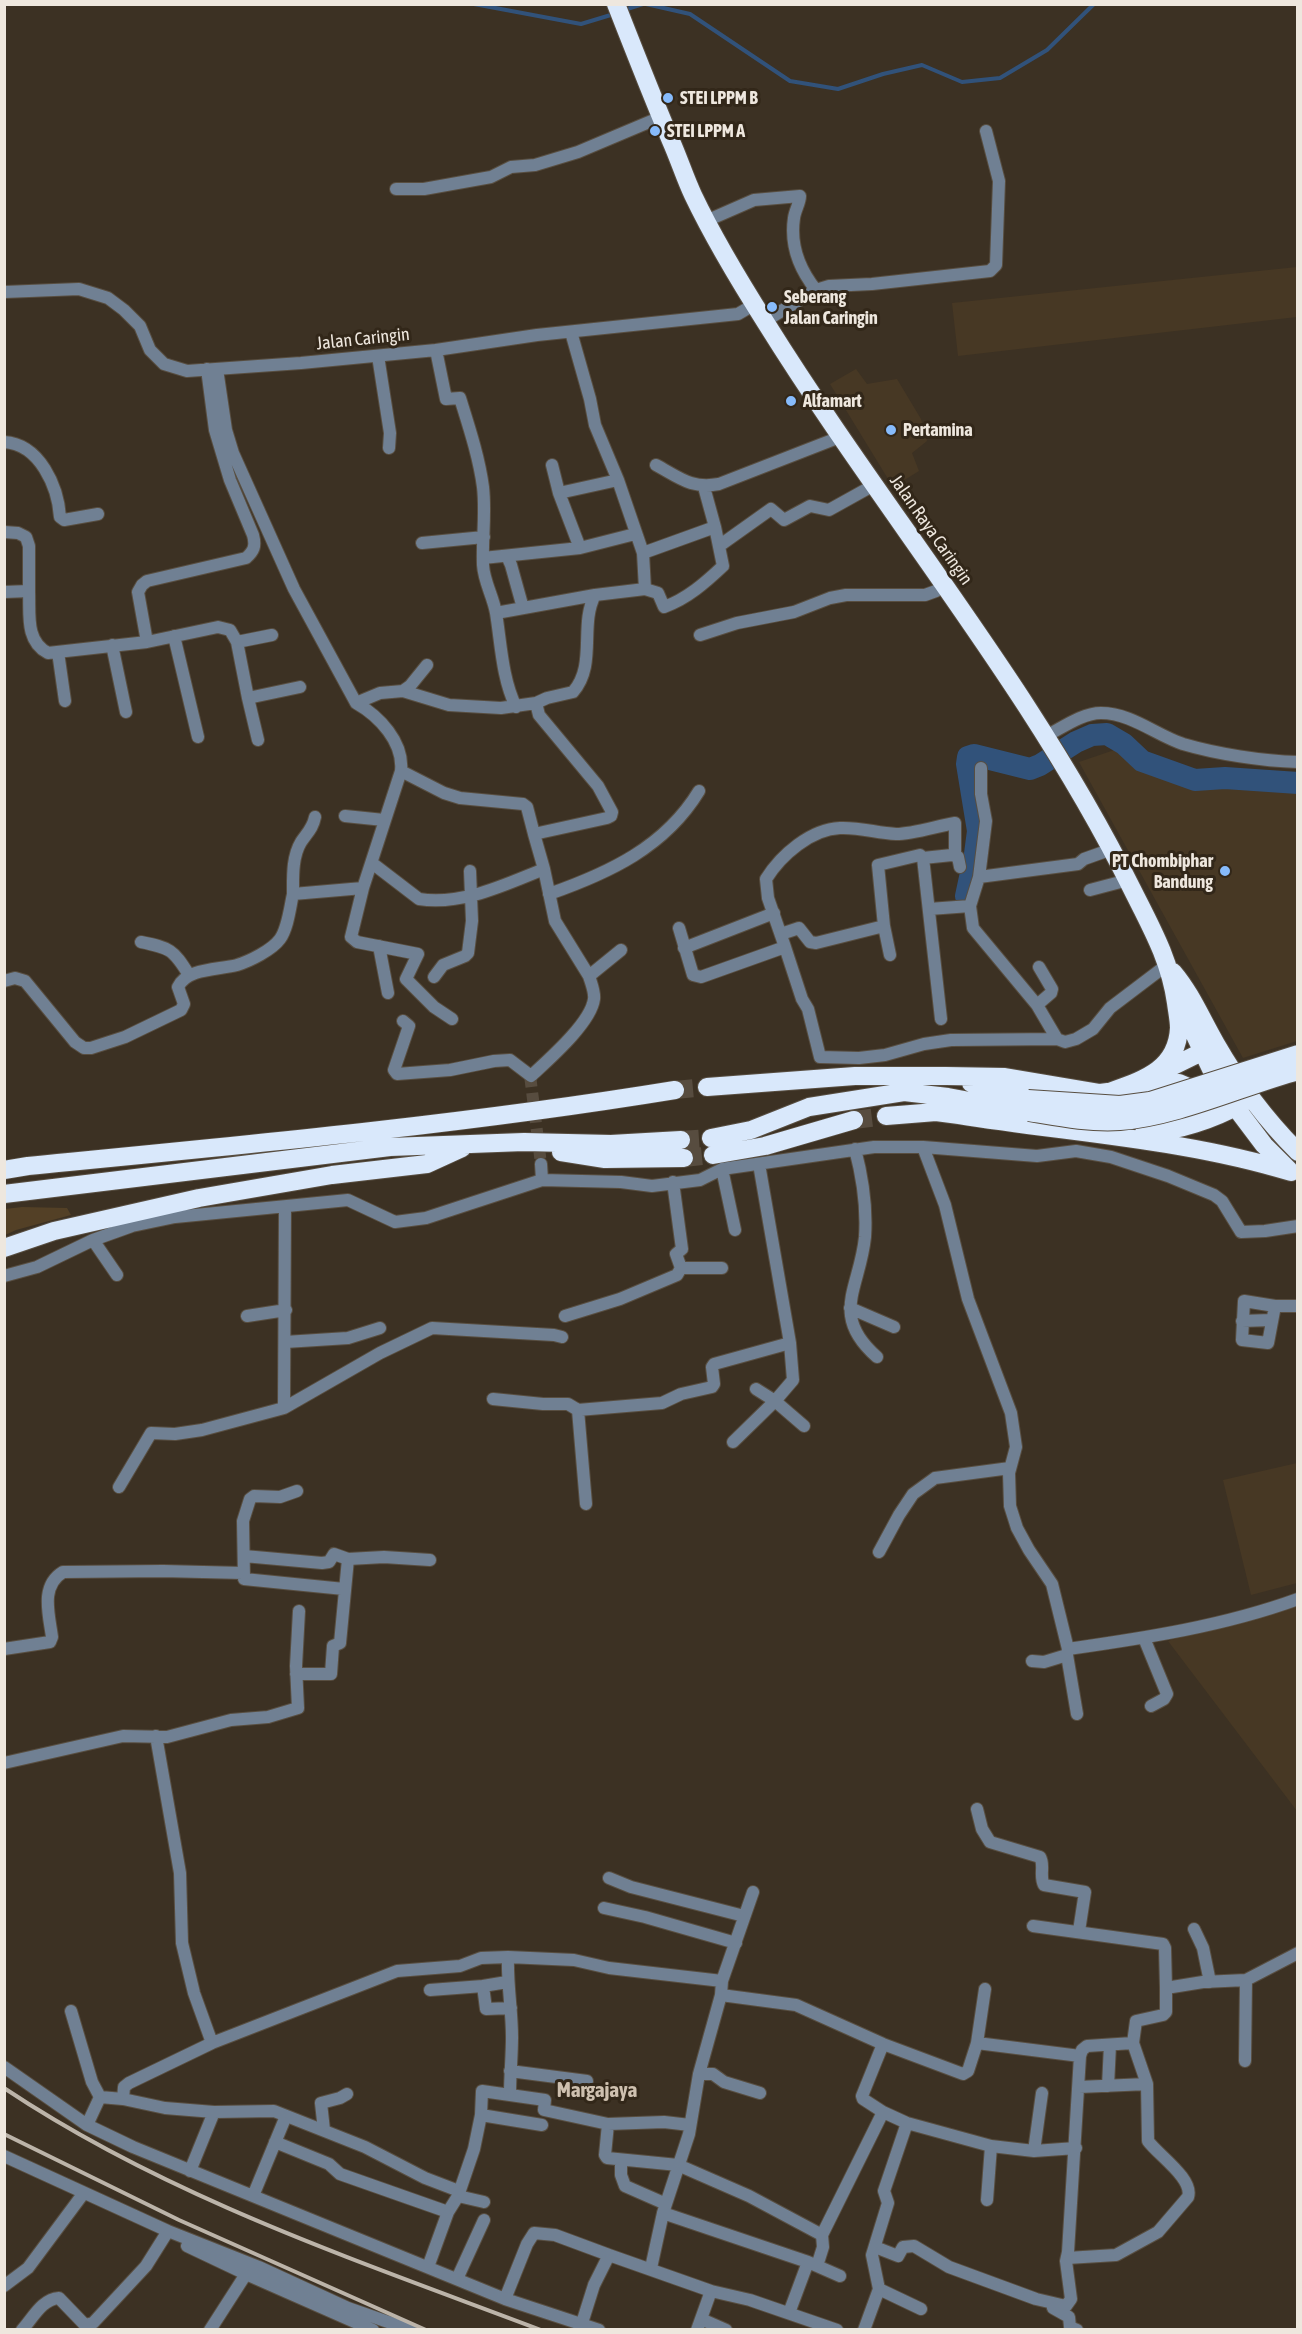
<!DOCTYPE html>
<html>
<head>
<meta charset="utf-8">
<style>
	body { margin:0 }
	#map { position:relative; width:1302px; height:2334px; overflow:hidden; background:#3c3123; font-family:"Asap Condensed",sans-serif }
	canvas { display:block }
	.frame { position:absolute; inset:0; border:6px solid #eee7de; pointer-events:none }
</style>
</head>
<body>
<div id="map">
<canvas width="1302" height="2334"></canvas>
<div class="frame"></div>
</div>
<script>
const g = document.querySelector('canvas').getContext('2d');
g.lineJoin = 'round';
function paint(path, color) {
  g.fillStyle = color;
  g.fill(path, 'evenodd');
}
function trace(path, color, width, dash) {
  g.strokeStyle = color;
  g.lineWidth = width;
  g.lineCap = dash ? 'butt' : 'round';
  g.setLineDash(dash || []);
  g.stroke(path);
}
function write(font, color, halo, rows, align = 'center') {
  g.font = font + ' "Asap Condensed",sans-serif';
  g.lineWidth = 6;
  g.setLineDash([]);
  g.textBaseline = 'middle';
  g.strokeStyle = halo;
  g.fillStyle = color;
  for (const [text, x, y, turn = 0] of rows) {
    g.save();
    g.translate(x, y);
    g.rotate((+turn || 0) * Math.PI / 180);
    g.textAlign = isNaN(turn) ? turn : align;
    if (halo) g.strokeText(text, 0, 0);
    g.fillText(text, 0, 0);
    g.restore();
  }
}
paint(new Path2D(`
	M1297,267V317L958,356L952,303Z
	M856,369L867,384L897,379L921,419L927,441L912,453L919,471L893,487L830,384Z
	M1132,744L1149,760L1193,776L1297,779V1041L1243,1058L1079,762Z
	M1297,1463V1583L1251,1595L1223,1480Z
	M1297,1600V1811L1168,1641Z`), '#473824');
paint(new Path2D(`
	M22,1207L67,1208L71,1215L16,1230L5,1235V1209Z`), '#534026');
trace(new Path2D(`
	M474,4L581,24L614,14
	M646,4L690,14L790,81L838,89L883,74L922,65L962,82L1000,78L1047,50L1094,4
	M624,10L643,4`), '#31527a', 4);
trace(new Path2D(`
	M966,896L975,854L978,831L967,764L968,757L974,755L1030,769L1040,765L1076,742L1092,735L1107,734L1124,744L1142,761L1195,780L1225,778L1298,783`), '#31527a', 22);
trace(new Path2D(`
	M530,1075L541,1164`), '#574c3f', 12, [12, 6]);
trace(new Path2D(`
	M675,1090L707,1087
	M854,1120L886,1116
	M681,1140L711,1138
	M684,1158L713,1155`), '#574c3f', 18, [18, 9]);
const street = new Path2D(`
	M396,189H424L491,177L511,167L535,165L578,152L661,117
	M706,221L754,200L800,196C800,203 795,210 794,218C790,245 800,270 816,290
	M4,292L79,289L108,298L124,310L140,326L150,350L164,364L187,371L301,363L436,350L537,335L738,314L755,304
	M765,321L816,290L829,286L872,284L990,271L996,265L999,181L986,131
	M571,332L590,399L595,425L618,480L643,553L645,589
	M436,350L446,399L460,398C469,427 479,457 483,487C486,513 482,539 483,565C484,582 493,596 496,613C501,644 502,678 516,707
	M378,356L390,433L389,448
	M217,369L226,430L233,453L294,589L356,703C379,716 404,742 401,771L363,888L351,937L357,942L418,954L406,979L434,1007L452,1019
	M4,442C40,444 58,487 60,517L64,520L98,514
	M552,465L559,493L580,548
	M656,465C680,478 691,489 719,484L840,437
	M559,493L618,480
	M4,532L18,533L26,537L29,546V591
	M422,543L484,537
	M719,546L771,509L784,520L810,506L829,510L874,485
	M643,553L715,527
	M507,556L511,565L523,608
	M483,558L580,548L635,534
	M4,592L29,591C30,614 25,641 48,653L147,642L138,592L142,585L147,581L246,558C254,551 256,546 253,535L230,480L215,430L207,369
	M496,613L595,595L645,589L658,593L664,607C687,599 706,582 723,566L715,527L704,487
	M700,635L737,623L794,612L830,598L846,595H925L936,591L944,584
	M174,636L198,737
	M147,642L218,627L230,630L237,642L248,698L300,687
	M237,642L272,635
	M112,645L126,712
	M58,652L65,701
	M403,691L449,705L501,708L536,703L547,698L573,692C597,665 579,625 595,595
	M248,698L258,740
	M356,703L380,693L403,691L410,686L427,665
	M536,703L539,715L598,786L612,812L611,816L607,818L534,834L544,869L555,921L589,976
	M1046,736C1062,728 1082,713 1101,713C1131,713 1156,735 1183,744C1217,754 1262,761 1298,762
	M981,768V794L986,821L979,877L970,906L973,928L1037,1005L1057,1039L1065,1042L1076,1039L1093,1029L1110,1008L1168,964
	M401,771L444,793L460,798L523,804L527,807L534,834
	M345,816L384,820
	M315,817C313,828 307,833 301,842C292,857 293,877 293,894L363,888
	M923,858L941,1019
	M372,863L419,899C462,906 506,884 544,869
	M979,877L1078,864L1084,859L1112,849
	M1090,890L1128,880
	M549,894C609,873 665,847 699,791
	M929,909L970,906
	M679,928L693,975L701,977L785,947L802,999L808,1009L820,1057L859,1058L885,1055L924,1044L951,1040L1057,1039
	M781,934L799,928L810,942L816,943L884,926
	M141,942C170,948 173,949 189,975
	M379,946L388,993
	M785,947L768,898L766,879C781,855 811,829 840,828C859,827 877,833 896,834C913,834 937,826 955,823V856
	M684,948L774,913
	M890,955L884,926L878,865L920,855L923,858L952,855L958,857L960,867
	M434,977L443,965L465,956L468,953L472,921L470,871
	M4,981L15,978L25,981L75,1042L84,1048H91L125,1037L181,1010L184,1004L178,987C187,968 218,970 237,965C250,961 272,950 280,939C288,928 290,907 293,894
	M1037,1005L1051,993L1052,989L1039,967
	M403,1021L409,1026L394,1070L397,1074L450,1070L494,1061L510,1060L531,1076C548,1060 591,1023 594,999C595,992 591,983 589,976L621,950
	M923,1147L945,1205L968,1299L1011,1413L1016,1447L1009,1473L1010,1506L1017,1528L1029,1550L1052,1584L1068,1649L1067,1655L1077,1714
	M855,1149C863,1179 867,1207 865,1237C860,1288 829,1315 877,1357
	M541,1164L542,1180
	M722,1169L735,1230
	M93,1240L117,1275
	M681,1268H722
	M4,1276L37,1267L93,1240L132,1226L175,1217L348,1200L395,1222L426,1218L542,1180L621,1182L652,1186L700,1180L722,1169L874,1147H923L1037,1156L1076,1151L1111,1157L1168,1176L1214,1195L1222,1201L1241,1232L1265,1231L1298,1226
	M1275,1306L1268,1343L1242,1340L1244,1301L1275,1306H1298
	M850,1308L894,1327
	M247,1316L286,1310
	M565,1316L620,1299L677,1275L681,1268L676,1254L682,1249L673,1182
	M1242,1321L1271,1320
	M285,1342L348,1338L380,1328
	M756,1389L775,1401L804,1426
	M493,1399L543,1404H568L578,1410L662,1403L681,1394L712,1387L714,1384L712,1367L714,1364L790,1343
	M284,1408L285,1207
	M578,1410L586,1504
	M733,1442L775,1401L793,1380L790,1343L759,1164
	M119,1487L151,1433L175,1434L202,1430L284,1408L380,1353L432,1328L554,1335L562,1337
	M297,1491L280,1497L254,1496L250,1499L243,1521L244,1579L344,1589
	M879,1552L899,1515L913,1494L935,1478L1010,1468
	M244,1556L322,1563L329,1562L334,1554L348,1559L384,1557L430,1560
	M1144,1638L1167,1694L1164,1699L1151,1706
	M4,1649L50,1642L52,1637C49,1614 40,1586 63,1572L163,1571L243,1573
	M1068,1649C1145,1638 1224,1626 1298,1599
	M1032,1661L1044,1662L1067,1655
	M296,1674H331L333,1646L340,1643L348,1559
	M156,1736L180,1873L182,1943L194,1993L212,2043
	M4,1763L123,1736L167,1737L231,1720L268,1717L298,1708L296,1666L299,1611
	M977,1809L982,1829L990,1842L1040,1857C1045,1865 1039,1876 1044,1885L1085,1892L1079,1931
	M609,1878L631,1887L744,1916
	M604,1908L645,1917L736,1943
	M1033,1926L1163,1944L1165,1948L1166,1988
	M1194,1929L1203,1948L1210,1982
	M508,1957C507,1984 512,2010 512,2037C512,2056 510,2075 510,2094
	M483,1986L507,1982
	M430,1990L483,1986L486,2009L511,2008
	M721,1995L796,2005L883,2044L963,2074L968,2071L977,2043L985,1989
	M71,2011L92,2082L100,2097
	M977,2043L1080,2056L1082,2050L1087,2046L1133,2043
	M1245,2061L1246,1980
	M4,2067L87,2125L133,2147L505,2299L599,2330
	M510,2071L587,2081
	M699,2074H713L724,2082L760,2093
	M1108,2086L1110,2045
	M1079,2087L1147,2084
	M123,2099L124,2087L129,2083L212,2043L397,1971L460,1966L481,1958L508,1957L574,1960L609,1968L722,1981
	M883,2112L863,2099L862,2096L883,2044
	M481,2115L482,2091L545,2100L544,2110L608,2124
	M87,2125L100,2097L123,2099L165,2108L214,2112L274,2111L365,2147L425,2178L459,2191
	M690,2125L664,2122L608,2124L605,2155L607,2158L678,2165L749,2196L822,2235L883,2112L907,2123L991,2146L987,2200
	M324,2130L321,2103L340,2098L347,2094
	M275,2142L329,2164L340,2174L448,2212
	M991,2146L1034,2151L1076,2148
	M1034,2151L1042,2093
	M4,2156L168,2231L259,2267L348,2308L411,2330
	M621,2160V2175L625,2186L666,2204
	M190,2171L214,2112
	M253,2196L286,2116
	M458,2196L484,2202
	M663,2213L808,2262L840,2276
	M187,2246L246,2274L373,2330
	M875,2247L898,2256L903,2247L914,2246L949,2267L1036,2299L1066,2306L1071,2299L1066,2261L1068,2252L1080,2056
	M1067,2258L1116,2255L1158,2232L1188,2197C1194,2179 1158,2155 1148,2141L1147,2084L1133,2043L1136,2021L1163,2015L1166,2012V1988L1203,1982L1246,1980L1298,1953
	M817,2266L823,2247L822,2235
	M428,2267L448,2212L458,2196L474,2149L481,2115L542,2125
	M651,2268L663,2213L689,2134L699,2074L721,1995L722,1981L753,1892
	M457,2279L484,2220
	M4,2286L28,2268L83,2194
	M879,2289L921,2309
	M505,2299L527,2244L534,2233L555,2235L609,2255
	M1053,2308L1069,2317L1070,2327L1077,2330
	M789,2313L808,2262
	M701,2319L726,2330
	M582,2323L594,2285L609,2255L711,2291L750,2300L837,2330
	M22,2330C33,2318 42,2299 59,2298L85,2325L93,2323L146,2266L168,2231
	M210,2330L246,2274
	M697,2330L711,2291
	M864,2330L879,2289L872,2255L888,2203L884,2191L907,2123`);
const highway = new Path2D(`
	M616,4C634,50 652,96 671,141C679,159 685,178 693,195C714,239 740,282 766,323C885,514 1032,687 1132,889C1151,927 1170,960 1176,1003C1177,1011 1179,1020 1179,1028C1177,1070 1143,1080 1109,1092
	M1173,972C1191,993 1202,1020 1216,1044C1239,1084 1265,1119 1298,1152
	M1181,1006L1218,1084L1264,1145L1289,1170
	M1161,1072L1212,1047
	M971,1083L1028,1099
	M707,1087L855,1076H946L1005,1077L1100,1093L1179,1083L1186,1086L1196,1099L1194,1116L1186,1125
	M886,1116L936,1112L959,1115C1070,1133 1184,1139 1291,1172
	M1144,1133C1177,1132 1214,1119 1243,1103
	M711,1138L751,1130L809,1107L904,1092L948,1097L1029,1112
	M561,1152L605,1159L684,1158
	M713,1155L765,1146L854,1120
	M4,1170L28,1166C244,1145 461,1125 675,1090
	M4,1194L390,1147L524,1142L611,1144L681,1140
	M4,1248L54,1231L199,1198L332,1175L427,1164L462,1148`);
trace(street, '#584e41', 14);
trace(highway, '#584e41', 20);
trace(street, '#708093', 12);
trace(highway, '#d9e8fb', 18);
trace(new Path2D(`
	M4,2088C169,2198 356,2260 541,2330
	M4,2134L179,2220L426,2330`), '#bcb4a9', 4);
const highwayBridge = new Path2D(`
	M1028,1099L1120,1105L1150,1101L1298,1054
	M1029,1112C1059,1117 1089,1123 1120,1121C1176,1117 1243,1086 1298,1071`);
trace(highwayBridge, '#584e41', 20, []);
trace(highwayBridge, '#d9e8fb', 18);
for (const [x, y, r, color] of [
	[668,98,6,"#87bbfb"],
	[655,131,6,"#87bbfb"],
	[772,307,6,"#87bbfb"],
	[791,401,6,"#87bbfb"],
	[891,430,6,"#87bbfb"],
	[1225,871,6,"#87bbfb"]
]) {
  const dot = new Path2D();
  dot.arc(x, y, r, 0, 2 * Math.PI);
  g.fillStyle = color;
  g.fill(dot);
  trace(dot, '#322719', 2);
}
write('bold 18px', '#eee7de', '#322719', [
	["STEI LPPM B",680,98],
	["STEI LPPM A",667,131],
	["Seberang",784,297],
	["Jalan Caringin",784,318],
	["Alfamart",803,401],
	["Pertamina",903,430],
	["PT Chombiphar",1213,861,"right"],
	["Bandung",1213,882,"right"]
], 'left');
write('18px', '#eee7de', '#322719', [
	["Jalan Caringin",363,339,-6],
	["Jalan Raya Caringin",931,530,55]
]);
write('bold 21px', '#cec0af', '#322719', [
	["Margajaya",597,2090]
]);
</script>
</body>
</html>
